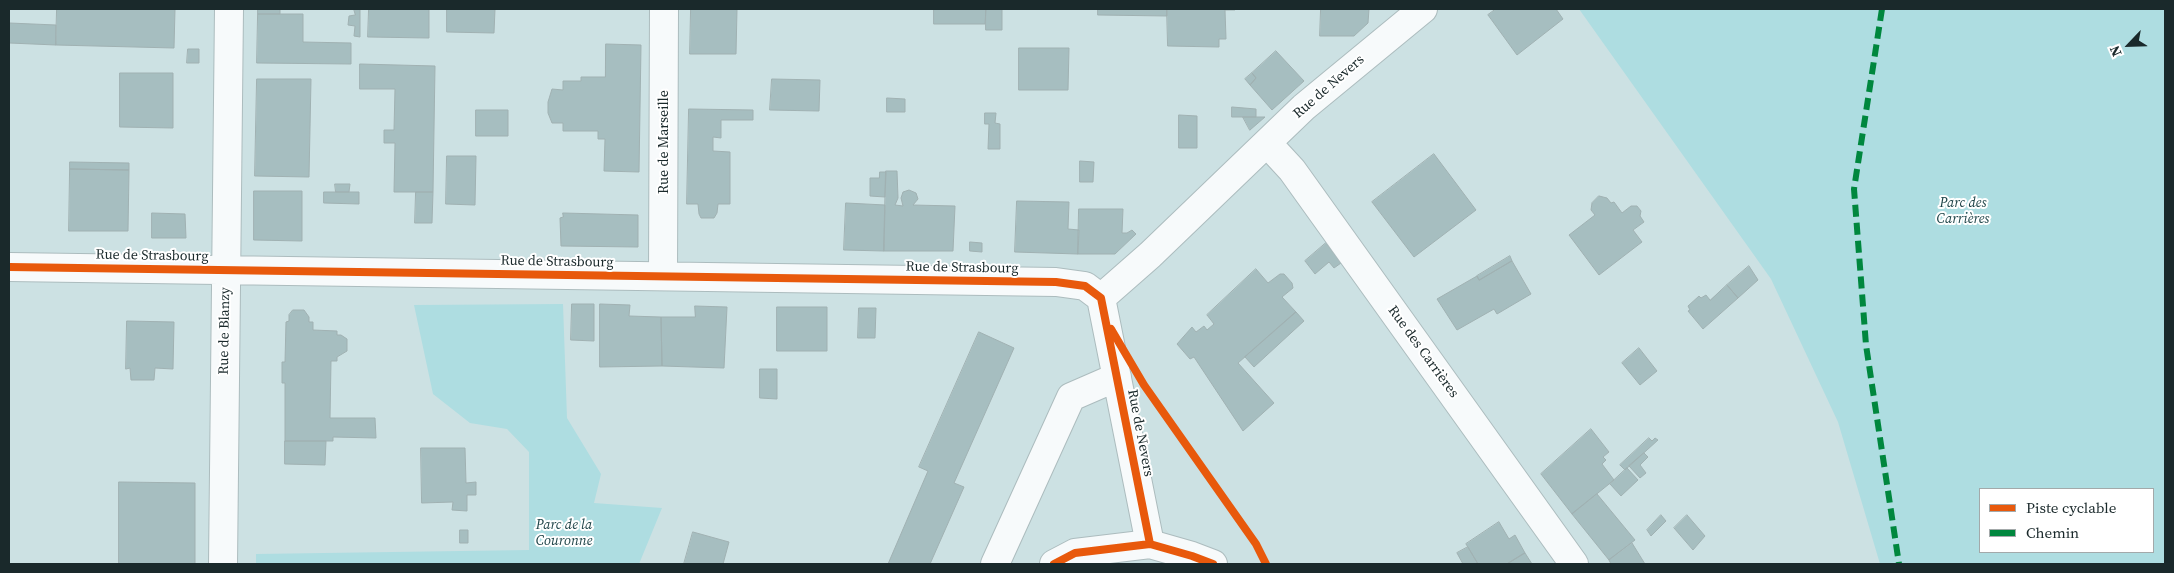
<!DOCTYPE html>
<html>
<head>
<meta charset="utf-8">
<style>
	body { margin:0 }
	#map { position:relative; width:2174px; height:573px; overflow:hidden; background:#cce1e3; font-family:"Source Serif 4",serif }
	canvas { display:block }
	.frame { position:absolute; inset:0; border:10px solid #1a292b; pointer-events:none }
	.legend { position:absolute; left:1979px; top:488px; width:175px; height:65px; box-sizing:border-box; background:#fff; border:1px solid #a3a9aa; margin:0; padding:6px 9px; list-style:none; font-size:15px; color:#1a292b }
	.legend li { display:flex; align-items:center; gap:10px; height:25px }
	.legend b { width:25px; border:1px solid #a3a9aa }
	.north { position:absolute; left:2104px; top:20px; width:50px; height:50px; -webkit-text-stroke:4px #fff; paint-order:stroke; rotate:246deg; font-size:14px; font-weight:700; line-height:20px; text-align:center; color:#1a292b }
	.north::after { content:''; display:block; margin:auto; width:18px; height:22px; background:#1a292b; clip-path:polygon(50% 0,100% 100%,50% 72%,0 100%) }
</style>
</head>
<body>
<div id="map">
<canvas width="2174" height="573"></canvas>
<div class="frame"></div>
<ul class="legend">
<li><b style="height:6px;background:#e8590c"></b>Piste cyclable</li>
<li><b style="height:6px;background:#00873e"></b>Chemin</li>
</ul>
<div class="north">N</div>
</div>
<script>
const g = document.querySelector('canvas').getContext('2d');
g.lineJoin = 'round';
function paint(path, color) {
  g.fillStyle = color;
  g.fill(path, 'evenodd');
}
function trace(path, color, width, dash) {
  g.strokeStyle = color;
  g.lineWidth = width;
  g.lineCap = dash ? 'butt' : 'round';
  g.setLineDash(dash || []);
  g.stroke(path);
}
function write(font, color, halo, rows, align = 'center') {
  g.font = font + ' "Source Serif 4",serif';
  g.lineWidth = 4;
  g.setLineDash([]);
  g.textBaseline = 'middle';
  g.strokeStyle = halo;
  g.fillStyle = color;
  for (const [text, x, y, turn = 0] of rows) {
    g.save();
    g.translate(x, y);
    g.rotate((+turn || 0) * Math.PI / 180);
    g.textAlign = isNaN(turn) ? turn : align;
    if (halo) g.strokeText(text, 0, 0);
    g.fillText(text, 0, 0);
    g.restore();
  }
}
paint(new Path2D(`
	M1579,9H2165V564H1880L1838,422L1771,279ZM1980,489H2153V552H1980Z
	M563,304L567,418L601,474L594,503L662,508L639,564H256V554L529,550V452L507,429L470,423L433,394L414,305Z`), '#aedde1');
const building = new Path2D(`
	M57,9H175L174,48L56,45Z
	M258,9H280V14H258Z
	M354,9H360V37L354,36L355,26L348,25L349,16L355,15Z
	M369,9H429V38L368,37Z
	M447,9H495L494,33L447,32Z
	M691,9H737L736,54H690Z
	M934,9H986L985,24H934Z
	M986,9H1002V30H986Z
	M1098,9H1167V16L1098,15Z
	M1167,9H1235V10H1225L1226,39H1219V47L1168,46Z
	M1321,9H1369L1368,23L1354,36H1320Z
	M1496,9H1556L1563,19L1517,55L1488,15Z
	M258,14H303V42L351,43V64L257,63Z
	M9,23L56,25V45L9,43Z
	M606,44L641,45L639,172L604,171L605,139H598V131H563V123H552L548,113V102L552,89L563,90V81H581V77H605Z
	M1019,48H1069L1068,90H1019Z
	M188,49H199V63H187Z
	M1276,51L1304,81L1272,110L1250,85L1256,78L1252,73Z
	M360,64L435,66L433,192H394L395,143H384V130H394L395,89H360Z
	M120,73H173V128L120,127Z
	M1252,73L1256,78L1250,85L1245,79Z
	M257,79H311L309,177L255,176Z
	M772,79L820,80L819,111L770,110Z
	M887,98L905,99V112H887Z
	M1232,107L1256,109V117H1232Z
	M689,109L753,110V120H721V138L713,137V151L730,152V204H718L717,213L714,218H701L699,214L698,204H687Z
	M476,110H508V136H476Z
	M985,113H996L995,123L1000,124V149H988L989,124H985Z
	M1179,115L1197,116V148H1179Z
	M1243,117H1265L1250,130Z
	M1434,154L1476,210L1414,257L1372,202Z
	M447,156H476L475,205L446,204Z
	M1080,161L1094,162L1093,182H1080Z
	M70,162L129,163V170L70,169Z
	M70,169L129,170L128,231H69Z
	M886,171H897L898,198L895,205L903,206L901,198L903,192L909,190L916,193L918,199L913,205L955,206L953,251H884Z
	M880,172H886L885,197L870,196V178H879Z
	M335,184H350L349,192H336Z
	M254,191H302V241L254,240Z
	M324,192H359V204L324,203Z
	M416,192H433L432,223H415Z
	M1599,196L1607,198L1611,203L1614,202L1622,213L1631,206H1637L1641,211L1640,216L1644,222L1633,230L1642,242L1599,275L1569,235L1595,215L1591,210L1592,203Z
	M1017,201L1069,202L1068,229L1079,230L1078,254L1015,252Z
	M846,203L885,205L884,251L844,250Z
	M1079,209H1123L1122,233H1127L1132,230L1136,234L1115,254H1078Z
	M152,213L185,214L186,238H152Z
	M563,213L638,215V247L561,246L560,218L563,217Z
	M970,242L982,243V252L970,251Z
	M1326,243L1341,263L1334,268L1329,262L1315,274L1305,261Z
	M1510,256L1512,261L1479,280L1477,276Z
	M1512,261L1531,294L1497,314L1494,309L1457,330L1437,299L1477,276L1479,280Z
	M1749,266L1758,280L1738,298L1727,285Z
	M1256,269L1268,283L1280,274H1284L1292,283L1293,288L1282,297L1296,312L1238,363L1274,403L1243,431L1194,357L1190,359L1177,344L1192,327L1196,332L1204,326L1207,330L1214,324L1207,315Z
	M1727,285L1738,298L1703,329L1688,311L1690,310L1688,306L1699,296L1701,298L1706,295L1710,300Z
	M572,304H594V341L571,340Z
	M600,304L630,305L629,316L661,317L662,366L600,367Z
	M695,306L727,307L724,368L662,366L661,317H695Z
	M777,307H827V351H777Z
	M859,308H876L875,338H858Z
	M293,310H304L309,317V322H313V330L337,331V335H341L347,339V351L337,357V361H331L330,418H375L376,438L333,437V441H285V383H282V362H285L286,322L289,321V315Z
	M1296,312L1304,321L1254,367L1245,357Z
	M127,321L174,322L173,369L155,368L154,380H131L130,368L126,369Z
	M979,332L1014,348L954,483L964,487L930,564H888L928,471L919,467Z
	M1639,348L1657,371L1640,385L1622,363Z
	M760,369H777V399L760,398Z
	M1591,429L1609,452L1603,457L1606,460L1602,464L1614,480L1572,514L1541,474Z
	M1649,438L1652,441L1655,438L1658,440L1625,470L1620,465Z
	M285,441H326L325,465L285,464Z
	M421,448H465L466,483L476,482V495H467V511L452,510L453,502L422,503Z
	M1644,453L1648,457L1640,465L1646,473L1640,478L1629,466Z
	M1627,468L1638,480L1621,496L1610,484Z
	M119,482L195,483V564H119Z
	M1597,494L1635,540L1609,560L1572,514Z
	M1661,515L1666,521L1651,536L1647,530Z
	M1687,515L1705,536L1693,550L1674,528Z
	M1499,522L1509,539L1515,535L1525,553L1507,564H1478L1466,544Z
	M460,530H468V543H460Z
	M693,532L729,542L723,564H684Z
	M1632,543L1645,564H1611L1609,560Z
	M1468,547L1478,564H1463L1457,553Z
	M1525,553L1532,564H1507Z`);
paint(building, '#a6bec0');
trace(building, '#a0b1b2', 1);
const minor = new Path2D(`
	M1268,144L1292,170L1574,564
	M9,267L1056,282L1085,286L1101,298
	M663,275L664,9
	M1101,298L1150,255L1304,107L1423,9
	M1101,298L1150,544
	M223,564L229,9
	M995,564L1071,397L1117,377`);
const secondary = new Path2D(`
	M1054,564L1075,553L1150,544L1192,556L1213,564`);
trace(minor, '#acbcbe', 30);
trace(secondary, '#acbcbe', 30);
trace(minor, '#f7fafb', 28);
trace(secondary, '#f7fafb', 28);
trace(new Path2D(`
	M1882,9L1854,189L1866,345L1899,564`), '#00873e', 6, [12, 6]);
trace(new Path2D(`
	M9,267L1056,282L1085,286L1101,298L1150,544
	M1111,329L1144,385L1256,544L1266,564
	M1054,564L1075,553L1150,544L1192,556L1213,564`), '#e8590c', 8);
write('14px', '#1a292b', '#fff', [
	["Rue de Nevers",1329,87,-41],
	["Rue de Marseille",664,142,-90],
	["Rue de Strasbourg",152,256,1],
	["Rue de Strasbourg",557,262,1],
	["Rue de Strasbourg",962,268,1],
	["Rue de Blanzy",225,331,-89],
	["Rue des Carrières",1423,352,54],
	["Rue de Nevers",1140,433,79]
]);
write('italic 14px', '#1d4347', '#fff', [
	["Parc des",1963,203],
	["Carrières",1963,219],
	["Parc de la",564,525],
	["Couronne",564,541]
]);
</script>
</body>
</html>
